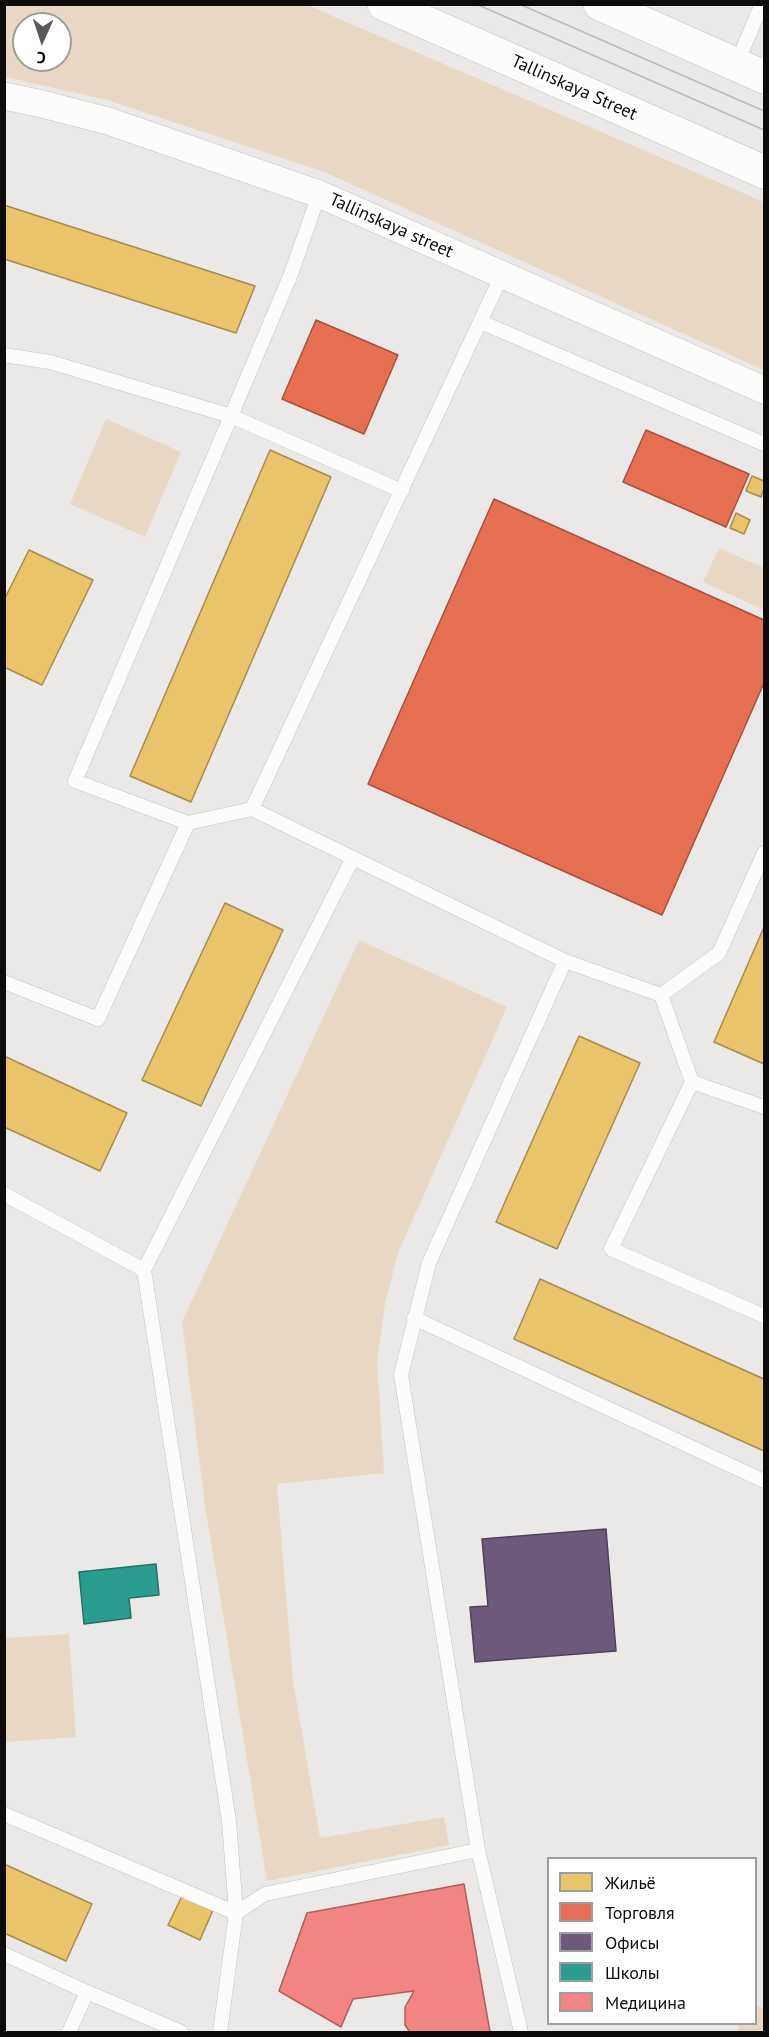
<!DOCTYPE html>
<html>
<head>
<meta charset="utf-8">
<style>
	body { margin:0 }
	#map { position:relative; width:769px; height:2037px; overflow:hidden; background:#ebe9e7; font-family:"PT Sans",sans-serif }
	canvas { display:block }
	.frame { position:absolute; inset:0; border:6px solid #0d0c0b; pointer-events:none }
	.legend { position:absolute; left:547px; top:1857px; width:210px; height:168px; box-sizing:border-box; background:#fff; border:2px solid #9e9e9d; margin:0; padding:8px 10px; list-style:none; font-size:18px; color:#0d0c0b }
	.legend li { display:flex; align-items:center; gap:12px; height:30px }
	.legend b { width:30px; border:2px solid #9e9e9d }
	.north { position:absolute; left:12px; top:12px; width:60px; height:60px; box-sizing:border-box; background:#fff; border:2px solid #9e9e9d; border-radius:50%; rotate:183deg; font-size:16px; font-weight:700; line-height:24px; text-align:center; color:#0d0c0b }
	.north::after { content:''; display:block; margin:auto; width:21px; height:27px; background:#5b5958; clip-path:polygon(50% 0,100% 100%,50% 72%,0 100%) }
</style>
</head>
<body>
<div id="map">
<canvas width="769" height="2037"></canvas>
<div class="frame"></div>
<ul class="legend">
<li><b style="height:16px;background:#e9c46a"></b>Жильё</li>
<li><b style="height:16px;background:#e76f51"></b>Торговля</li>
<li><b style="height:16px;background:#6d597a"></b>Офисы</li>
<li><b style="height:16px;background:#2a9d8f"></b>Школы</li>
<li><b style="height:16px;background:#f28482"></b>Медицина</li>
</ul>
<div class="north">С</div>
</div>
<script>
const g = document.querySelector('canvas').getContext('2d');
g.lineJoin = 'round';
function paint(path, color) {
  g.fillStyle = color;
  g.fill(path, 'evenodd');
}
function trace(path, color, width, dash) {
  g.strokeStyle = color;
  g.lineWidth = width;
  g.lineCap = dash ? 'butt' : 'round';
  g.setLineDash(dash || []);
  g.stroke(path);
}
function write(font, color, halo, rows, align = 'center') {
  g.font = font + ' "PT Sans",sans-serif';
  g.lineWidth = 6;
  g.setLineDash([]);
  g.textBaseline = 'middle';
  g.strokeStyle = halo;
  g.fillStyle = color;
  for (const [text, x, y, turn = 0] of rows) {
    g.save();
    g.translate(x, y);
    g.rotate((+turn || 0) * Math.PI / 180);
    g.textAlign = isNaN(turn) ? turn : align;
    if (halo) g.strokeText(text, 0, 0);
    g.fillText(text, 0, 0);
    g.restore();
  }
}
paint(new Path2D(`
	M5,4L307,5L764,202V370L324,172L107,100L5,77ZM24,24H60V60H24Z
	M106,419L181,452L145,537L70,504Z
	M719,548L764,568V610L703,582Z
	M359,940L507,1007L398,1253L385,1304L377,1360L384,1473L277,1484L293,1680L320,1838L444,1817L449,1845L267,1881L205,1506L182,1322Z
	M69,1634L76,1737L5,1742V1638Z
	M756,2005L764,2009V2032H737L740,2024H756Z`), '#e9d8c5');
const homes = new Path2D(`
	M4,205L255,286L236,333L4,259Z
	M270,450L331,477L191,802L130,776Z
	M752,476L764,481V488L761,497L746,491Z
	M736,513L750,520L744,534L730,528Z
	M29,550L93,580L42,685L4,667V600Z
	M225,903L283,930L201,1106L142,1080Z
	M764,927V1064L714,1042Z
	M579,1036L640,1063L557,1249L496,1222Z
	M4,1056L127,1113L100,1171L4,1127Z
	M540,1279L764,1379V1451L514,1339Z
	M4,1864L92,1904L66,1961L4,1933Z
	M182,1896L213,1910L200,1940L168,1925Z`);
paint(homes, '#e9c46a');
trace(homes, '#a78d4e', 1.5);
const shops = new Path2D(`
	M316,320L398,355L364,434L282,399Z
	M646,430L749,474L726,527L623,482Z
	M494,499L764,620V683L662,915L368,784Z`);
paint(shops, '#e76f51');
trace(shops, '#a6513c', 1.5);
const offices = new Path2D(`
	M606,1529L616,1651L475,1662L470,1607L488,1606L482,1539Z`);
paint(offices, '#6d597a');
trace(offices, '#504259', 1.5);
const schools = new Path2D(`
	M156,1564L159,1595L129,1598L131,1618L84,1624L79,1572Z`);
paint(schools, '#2a9d8f');
trace(schools, '#217267', 1.5);
const health = new Path2D(`
	M464,1884L490,2032H410L405,2025V2007L414,1991L353,1999L341,2027L279,1991L307,1913Z`);
paint(health, '#f28482');
trace(health, '#ad605e', 1.5);
const service = new Path2D(`
	M736,65L762,4
	M481,322L764,444
	M4,355L50,362L231,416L291,274L319,194
	M252,809L188,823L75,781L231,416L402,491
	M353,858L565,961
	M4,982L98,1019L188,823
	M661,995L692,1082L764,1107
	M692,1082L611,1249L764,1316
	M4,1194L144,1270
	M414,1318L764,1481
	M4,1814L236,1913L265,1894L478,1850
	M4,1954L87,1992L69,2032
	M87,1992L181,2032
	M220,2032L236,1913L229,1821L144,1270L353,858L252,809L502,275
	M521,2032L478,1850L401,1375L429,1263L565,961L661,995L719,953L764,853`);
const minor = new Path2D(`
	M4,96L38,103L108,121L319,194L764,390`);
const secondary = new Path2D(`
	M384,4L764,172
	M600,4L764,77`);
trace(service, '#c5c4c2', 15);
trace(minor, '#c5c4c2', 28);
trace(secondary, '#c5c4c2', 34);
trace(service, '#fcfcfb', 14);
trace(minor, '#fcfcfb', 27);
trace(secondary, '#fcfcfb', 33);
trace(new Path2D(`
	M476,4L764,130
	M519,4L764,111`), '#bcbcbb', 1.5);
write('18px', '#0d0c0b', '#fff', [
	["Tallinskaya Street",574,88,24],
	["Tallinskaya street",391,226,24]
]);
</script>
</body>
</html>
